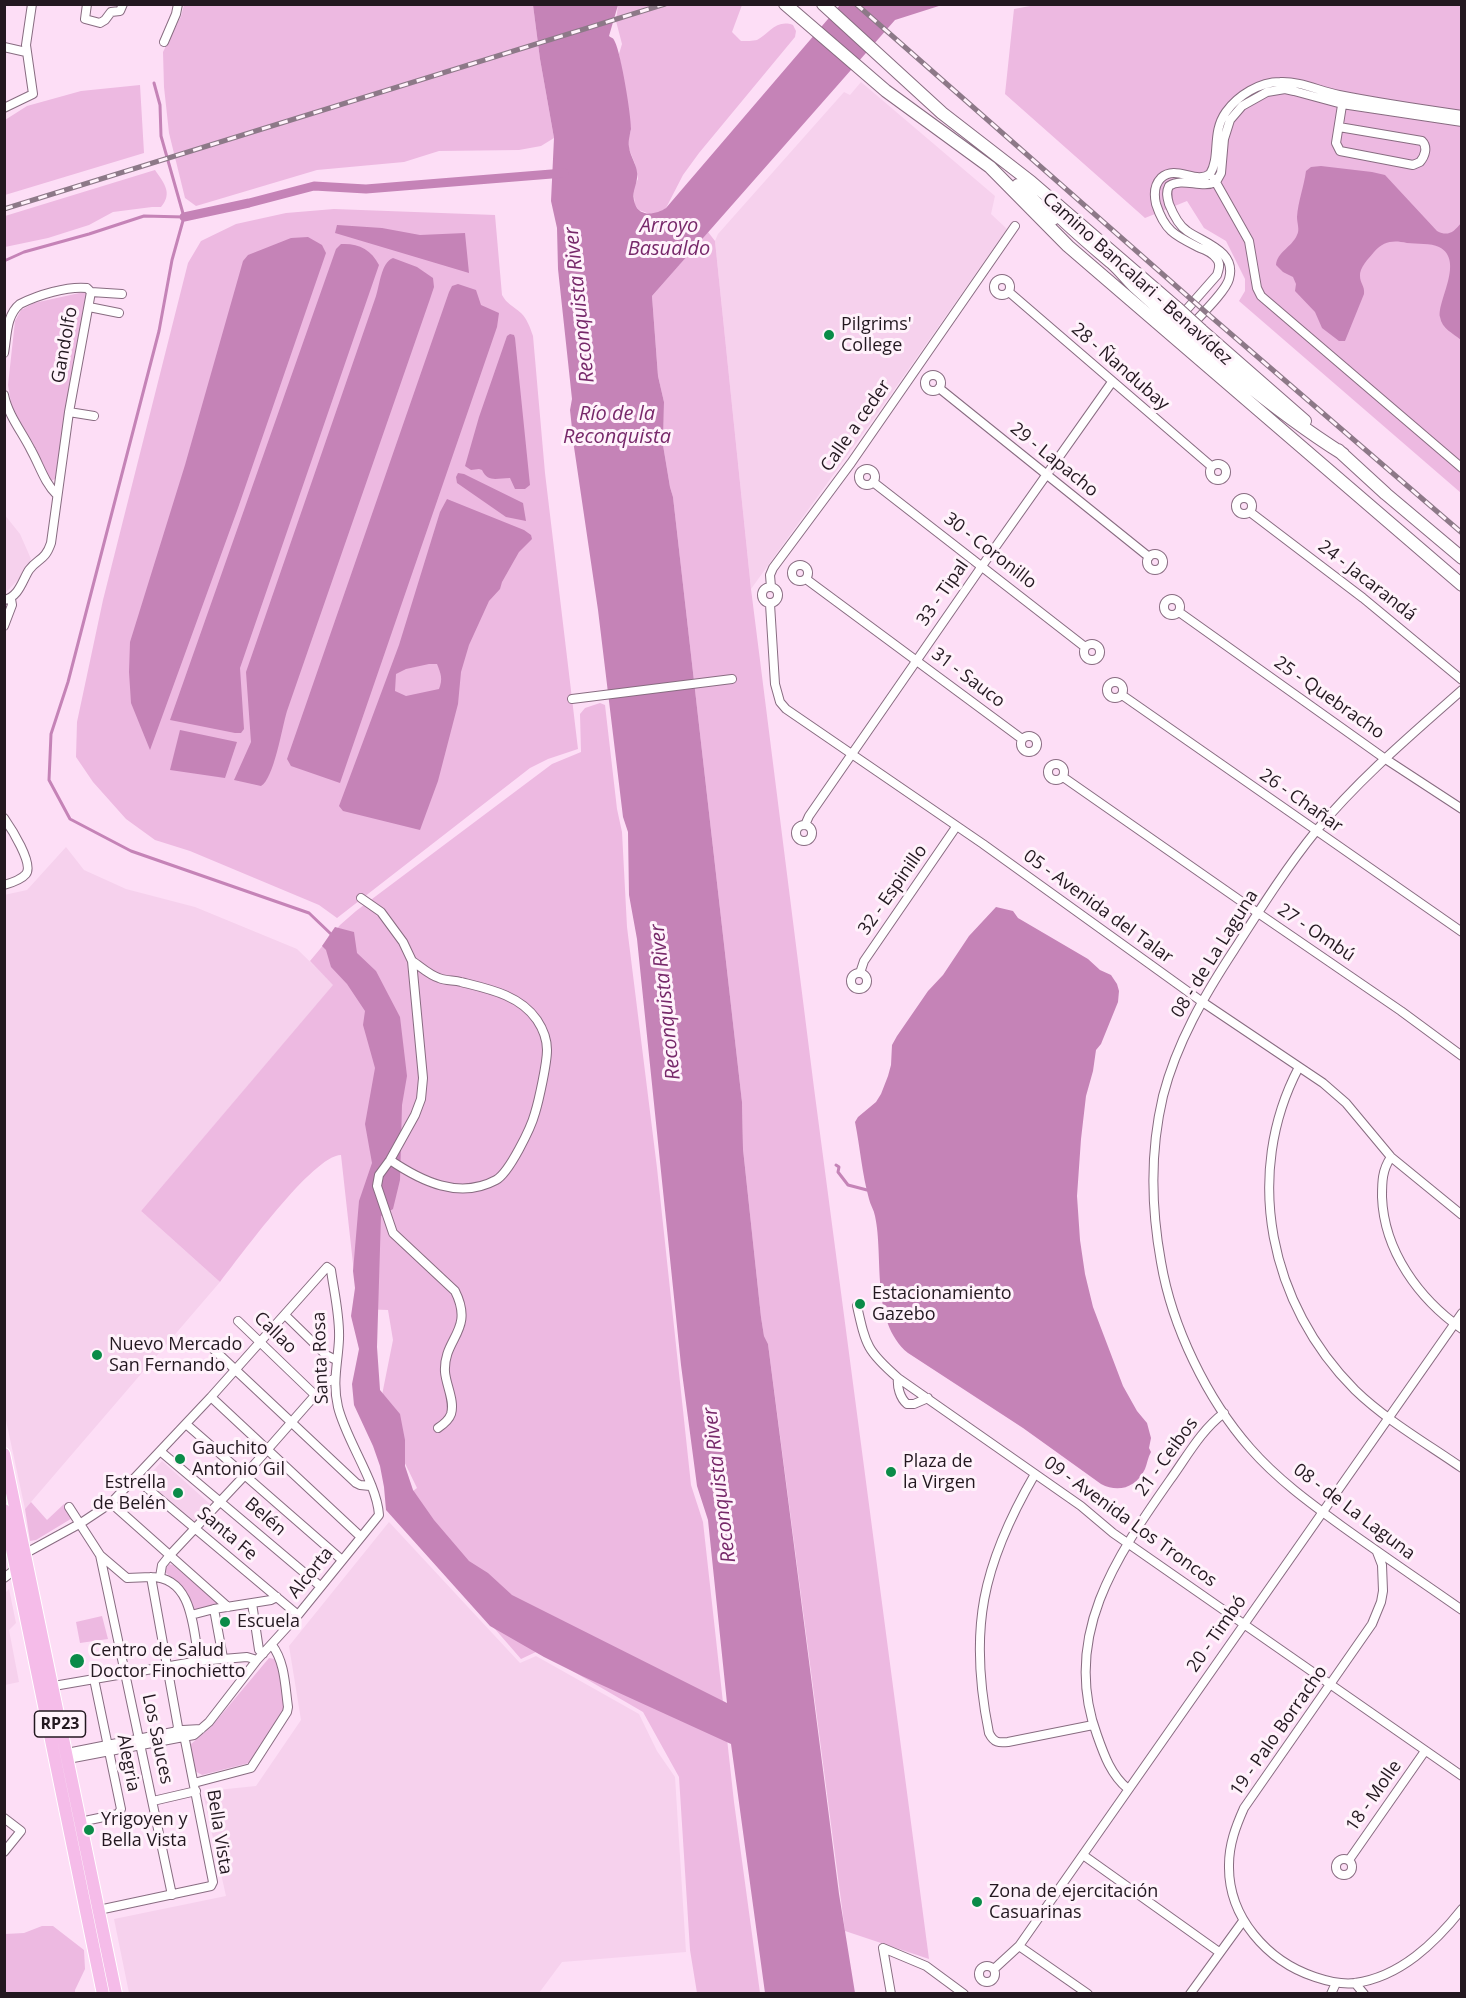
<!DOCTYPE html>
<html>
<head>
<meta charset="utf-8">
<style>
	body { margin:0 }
	#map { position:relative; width:1466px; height:1998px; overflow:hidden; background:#fddef6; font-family:"Open Sans",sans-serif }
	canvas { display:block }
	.frame { position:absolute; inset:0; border:6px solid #231820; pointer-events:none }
</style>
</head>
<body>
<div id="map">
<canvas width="1466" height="1998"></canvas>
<div class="frame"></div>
</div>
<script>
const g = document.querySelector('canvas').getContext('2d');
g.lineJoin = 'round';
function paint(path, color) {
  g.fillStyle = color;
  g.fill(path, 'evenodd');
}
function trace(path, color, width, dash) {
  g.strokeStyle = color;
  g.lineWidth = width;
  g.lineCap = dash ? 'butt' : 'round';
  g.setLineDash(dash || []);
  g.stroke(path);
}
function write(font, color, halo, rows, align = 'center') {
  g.font = font + ' "Open Sans",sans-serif';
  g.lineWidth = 6;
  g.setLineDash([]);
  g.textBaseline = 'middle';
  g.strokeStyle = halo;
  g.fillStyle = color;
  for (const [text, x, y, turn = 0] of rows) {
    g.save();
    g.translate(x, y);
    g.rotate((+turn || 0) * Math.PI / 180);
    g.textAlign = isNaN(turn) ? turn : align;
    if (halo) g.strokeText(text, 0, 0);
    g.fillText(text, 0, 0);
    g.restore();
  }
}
paint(new Path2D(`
	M861,82L995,196L991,214L1007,229L875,417L751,589L715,241L718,234L844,92L850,95Z
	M4,514L20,534L31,559L20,578L5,593Z
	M66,847L84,870L126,889L195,907L297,949L334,985L141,1211L220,1282L25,1509L4,1411V895L27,890Z
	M162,1461L210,1504L194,1523L144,1481Z
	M389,1522L520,1663L536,1656L639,1714L657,1751L675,1777L686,1952L562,1962L539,1993H129L114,1919L226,1896L204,1798L207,1791L256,1786L301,1720L289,1646Z
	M9,1589L16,1623L9,1630L19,1682L5,1685L4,1594Z`), '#f6d1ed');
paint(new Path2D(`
	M1041,4L1461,5V493L1239,301L1245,291V279L1226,241L1204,228L1187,201L1145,218L1005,94L1014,9Z
	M184,5H533L540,59L554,138L541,146L519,150L439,151L404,162L317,170L196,206L185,198L169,133L164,87L163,52L181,16Z
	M618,5H742L732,32L741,41C746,41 753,41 757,40C769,34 776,19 793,25L796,31L795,37L699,153L683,175L666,208L659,213L652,215L639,210L635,205L633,189L638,179L635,164L629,149L628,138L631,131L619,54L622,44L616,21Z
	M140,85L144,153L5,195V120L27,106L81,91Z
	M155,170C164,183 173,193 161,207H152L113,212L89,225L48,238L5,247V216Z
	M334,209L495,215L502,295C507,304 513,306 521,313C527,319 530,327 533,336L545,473L578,749L548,759L530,768L337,918L319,905L190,851L155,840L126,819L93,782L76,757L77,722L103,600L188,263L201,241L236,224L286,213Z
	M708,232L715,241L751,589L814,1088L929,1959L845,1931L768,1344L764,1336L761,1317L743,1149L742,1102L673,497L670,487L663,445L664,402L658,376L652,296Z
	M84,292L87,294L55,479L51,481L33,443L12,409L8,385L15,321L21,310L34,303Z
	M600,703L605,705L617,809L622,832L627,927L657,1168L691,1485L703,1522L734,1802L760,1993H697L690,1950L679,1777L643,1712L538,1651L521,1659L390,1508L417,1488L400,1453L381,1400L393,1340L388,1310L358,1309L341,1155C313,1155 239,1258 220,1282L141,1211L333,985L310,961L340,925L356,911L552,764L581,752L580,714L585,708Z
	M31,1502L47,1520L64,1504L74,1517L36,1540L30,1541L25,1509Z
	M169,1564L173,1565L216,1602L217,1605L195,1610L192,1608L187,1592L165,1572V1570Z
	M102,1616L108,1639L80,1643L76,1622Z
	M269,1658L275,1659L277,1662L285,1709L249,1763L202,1775L195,1771L190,1748L191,1744L211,1727Z
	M42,1926H53L84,1950L85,1969L75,1990V1993H5V1934L24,1933Z`), '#edb9e1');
paint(new Path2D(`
	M533,5H618L609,36C613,39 613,37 615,42C621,54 631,114 631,129C630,135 628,140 629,147C630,157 639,167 637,178C636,188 631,192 635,204C640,218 657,214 666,208L840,5H942L895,20L652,296L658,376L664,402L663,445L670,487L673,497L742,1102L743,1149L761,1317L764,1336L768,1344L839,1894L855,1993H765L731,1744L582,1676L544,1657L490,1626L386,1510L384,1487L380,1466L373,1446L354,1405L352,1384L359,1349L351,1316L355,1288L353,1271L359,1201L372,1163L365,1124L375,1068L363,1025L365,1011L347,984L331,967L326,950L322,946L335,927L354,932L357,953L376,971L400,1017L407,1076L402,1105L400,1180L393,1209L381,1216L377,1347L380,1390L400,1414L405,1440V1466L413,1490L434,1520L469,1561L488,1573L512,1595L727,1703L708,1520L697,1486L681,1365L637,939L629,895L628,832L623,817L598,610L574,447L570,410L572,399L558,269L557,228L551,201L554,138L540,59Z
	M1321,166L1372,172L1385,175L1437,231C1448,237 1454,232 1461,223V340C1453,333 1442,329 1440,317C1437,301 1465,260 1439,247C1431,243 1417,244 1407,243C1393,240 1384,241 1374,252C1369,258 1359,268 1360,276C1360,283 1365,286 1364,294L1345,341H1339L1322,328L1315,312L1295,291L1296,284L1293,277L1283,272L1276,265C1277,252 1292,247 1297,235C1300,230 1297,223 1297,217C1298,202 1304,186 1306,171L1311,167Z
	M337,225L382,228L420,235L465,233L469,273L335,233Z
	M308,237L322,245L326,253L238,508L150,750L131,703L129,672L130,642L185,465L243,261L248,255L291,238Z
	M341,244C358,243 371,249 379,265L240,668L244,729L241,733H235L170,720L336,249Z
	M393,258L417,267L433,278L434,287L430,299L287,711C282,727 274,779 261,786L234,780L251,742L246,672L376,296C380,284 381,263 393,258Z
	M458,284L476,290L481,305L499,313L497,327L340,783L291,766L287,759L449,292L452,286Z
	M510,334L514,335L515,338L530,485L525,489H515L510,478C497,478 488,483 482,470L479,469L471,470L465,466L479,417L507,336Z
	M458,473L464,474L523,503L526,521L506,517L457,483L456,477Z
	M447,499L524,530L531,535L532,539L519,552L502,582L500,589L489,601L469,645L461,672L458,704L438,781L420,830L343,811L339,806L399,645L440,512ZM429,664H437C441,674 443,679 439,689L406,696L395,691L396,674L406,669Z
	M180,730L237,742L225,778L170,770Z
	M996,907L1013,911L1018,918L1088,959L1100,970L1111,975L1117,984L1119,991L1118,1002L1101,1044L1096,1050L1093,1071L1086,1096L1081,1139L1077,1196L1080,1240L1085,1274L1093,1307L1123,1386L1137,1411L1147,1423L1151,1438L1149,1448L1151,1452C1148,1457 1147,1464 1145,1469C1136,1488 1118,1493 1101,1484L1023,1428L908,1353C870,1321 884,1257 875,1216C874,1210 870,1204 869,1199C862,1174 860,1147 855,1122L858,1117L876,1102L881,1094L888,1076L891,1065L892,1045L897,1036L928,991L943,975L969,936Z`), '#c583b7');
trace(new Path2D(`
	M154,83L160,105L161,136L184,217L172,260L159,331L68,682L51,734L49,780L70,819L131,851L309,913L332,935
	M4,261L24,252L89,234L144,216L184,217
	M836,1165L839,1167L838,1172L848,1185L867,1190`), '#c583b7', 3);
trace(new Path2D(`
	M184,217L249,203L314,186L366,189L564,173`), '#c583b7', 9);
const minor = new Path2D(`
	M87,4L85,19L100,23L105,20L111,12L120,11L123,4
	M164,42L176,14L178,4
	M4,47L26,52
	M4,108L33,94L26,45L32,4
	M1339,127L1422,141C1428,147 1425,156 1420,162L1413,165L1340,151L1336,143L1343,99
	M1214,179L1249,241L1257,288L1261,296L1462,468
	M994 287a8 8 0 1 1 16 0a8 8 0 1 1-16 0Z
	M1009,292L1211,466
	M89,307L119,313
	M1180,317L1217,275C1219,269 1221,263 1216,258C1212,253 1206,250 1200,248C1176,236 1165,232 1156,204C1154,195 1154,185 1161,178C1176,164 1196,185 1210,174C1221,156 1211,133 1226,112C1238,95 1260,82 1280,82C1300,81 1319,91 1339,95C1379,103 1420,109 1462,115
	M1190,327C1200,316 1226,291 1229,279C1237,251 1204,243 1187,231C1178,225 1173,214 1169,204C1167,197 1166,192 1169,186C1183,177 1201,189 1216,182L1221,173L1224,139L1230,120L1242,106L1267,92L1285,89L1294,91L1342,104L1462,122
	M4,353C7,336 6,315 20,304C38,295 67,286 87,288L91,292L122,294
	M925 383a8 8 0 1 1 16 0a8 8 0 1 1-16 0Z
	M939,388L1149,557
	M4,395C8,415 22,432 31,450C40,466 44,482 57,495
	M69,412L94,416
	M1210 472a8 8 0 1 1 16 0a8 8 0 1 1-16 0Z
	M859 477a8 8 0 1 1 16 0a8 8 0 1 1-16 0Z
	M873,482L1085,647
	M1236 506a8 8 0 1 1 16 0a8 8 0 1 1-16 0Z
	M1250,512L1363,598L1462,680
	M1147 562a8 8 0 1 1 16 0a8 8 0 1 1-16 0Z
	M792 573a8 8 0 1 1 16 0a8 8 0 1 1-16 0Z
	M806,579L1022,739
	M762 595a8 8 0 1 1 16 0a8 8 0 1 1-16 0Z
	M771,587L770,575L773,568L851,463L1015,226
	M1164 607a8 8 0 1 1 16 0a8 8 0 1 1-16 0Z
	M4,600C19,597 22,581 29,570C38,558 45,561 51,543L69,412L91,292
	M770,604L775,684L780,702L786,709L983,844L1201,1001L1323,1083L1346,1103L1391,1157L1462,1215
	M1179,612L1384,758L1462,809
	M4,626L12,605L11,599
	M1084 652a8 8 0 1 1 16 0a8 8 0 1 1-16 0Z
	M1107 690a8 8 0 1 1 16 0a8 8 0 1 1-16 0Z
	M1462,690C1411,735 1359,779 1316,831C1286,868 1259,911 1234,950C1204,996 1177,1042 1163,1096C1150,1151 1151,1207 1161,1262C1172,1327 1207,1399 1250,1448C1277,1479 1310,1503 1343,1527C1382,1555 1422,1582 1462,1610
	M1122,695L1462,932
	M572,699L732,679
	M1021 744a8 8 0 1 1 16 0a8 8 0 1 1-16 0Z
	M1048 772a8 8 0 1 1 16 0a8 8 0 1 1-16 0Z
	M1063,777L1258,913L1401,1011L1462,1056
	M4,818C11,828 34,864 26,874C21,880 11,883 4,885
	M796 833a8 8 0 1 1 16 0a8 8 0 1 1-16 0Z
	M805,825L809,816L982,566L1112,382
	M361,898L381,912L403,942L412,961L423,1078L421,1099L415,1115L390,1160L379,1175L377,1186L393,1233L455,1291C475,1331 443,1338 445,1372C446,1385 455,1401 451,1414C449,1420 444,1424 438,1428
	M851 981a8 8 0 1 1 16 0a8 8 0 1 1-16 0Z
	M860,973L864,961L956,827
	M1299,1067C1242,1175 1270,1305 1355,1390C1386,1420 1426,1443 1462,1468
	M1391,1157C1382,1170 1382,1182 1382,1197C1384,1251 1419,1299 1462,1329
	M390,1160C421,1181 459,1200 496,1180C509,1173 531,1128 535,1113C539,1100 547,1063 547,1050C547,1040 543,1029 537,1020C520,995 489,989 461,982C454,980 446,981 439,978C429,975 420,966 412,961
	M857,1306C866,1346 867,1351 898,1378C897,1387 900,1398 907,1404H914L928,1398
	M285,1315L326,1355L336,1360
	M238,1321L315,1395
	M209,1345L356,1483L360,1485L370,1486
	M898,1378L1081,1506L1113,1533L1462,1776
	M211,1397L361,1537
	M186,1424L342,1560
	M160,1451L320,1586
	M1035,1474C982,1565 968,1630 989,1733C994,1743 999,1743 1008,1742L1093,1725
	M135,1478L298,1615
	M111,1503L228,1607
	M69,1507L100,1555L127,1578L151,1577
	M1377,1552L1382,1565L1383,1591L1381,1602L1372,1624L1244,1808C1236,1826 1229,1844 1229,1865C1228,1917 1267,1961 1315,1977C1327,1981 1341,1985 1355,1983C1400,1977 1435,1943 1462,1909
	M100,1555L172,1895
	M160,1577L162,1565L170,1555L245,1475L326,1383L335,1378
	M4,1578L17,1568L26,1553L81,1523L111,1503L211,1397L327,1267L331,1270C334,1292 340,1316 339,1339C338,1363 332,1382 338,1407C346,1440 377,1483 379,1515L298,1615L257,1660L209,1722L194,1735L68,1759
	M252,1603L259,1650L263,1654
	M214,1609L223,1658
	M191,1615L214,1609L271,1600L277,1597
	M48,1687L199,1661L247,1657L257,1660
	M176,1731L178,1727L151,1577C193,1577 193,1629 199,1661
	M67,1753L183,1730L201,1729
	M194,1783L251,1768L287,1712L288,1707C285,1686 285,1662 272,1645
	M1128,1789C1111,1775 1104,1755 1097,1735C1061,1637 1116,1557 1170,1480C1186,1458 1201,1430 1224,1413
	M153,1801L196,1791
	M4,1818L21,1831L4,1852
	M80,1822L118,1814L121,1809L94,1679
	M1083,1855L1219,1952
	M1336 1867a8 8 0 1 1 16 0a8 8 0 1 1-16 0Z
	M1349,1860L1425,1751
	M94,1911L211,1886L213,1882L183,1730
	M1019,1946L1088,1994
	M883,1948L926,1966L964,1994
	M883,1948L891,1994
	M979 1974a8 8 0 1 1 16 0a8 8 0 1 1-16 0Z
	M994,1969L1019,1946L1462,1313
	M1355,1983L1364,1994
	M1190,1994L1243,1921
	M1331,1994L1336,1983`);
const secondary = new Path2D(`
	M785,4L886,91L990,167L1068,246L1462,585
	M823,4L942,113L1031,182L1177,308
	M1018,185L1053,219
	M1051,208C1070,228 1091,245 1112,263C1120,270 1126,278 1134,286C1200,346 1267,406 1343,454
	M1201,330L1305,421
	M1338,450L1386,494L1462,558`);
const primary = new Path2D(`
	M4,1454L116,1994
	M4,1510L103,1994`);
trace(minor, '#886c81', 10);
trace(secondary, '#886c81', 14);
trace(primary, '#fff', 14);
trace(minor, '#fff', 8);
trace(secondary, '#fff', 12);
trace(primary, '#f5bce9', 12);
const rail = new Path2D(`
	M856,4L1209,315L1462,533
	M4,209L665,4`);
trace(rail, '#8d7988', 5);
trace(rail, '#fff2fb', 3, [9]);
const secondaryBridge = new Path2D(`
	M1177,308L1201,330`);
trace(secondaryBridge, '#886c81', 14, []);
trace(secondaryBridge, '#fff', 12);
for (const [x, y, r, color] of [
	[829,335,6,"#0a8b48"],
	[860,1304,6,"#0a8b48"],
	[97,1355,6,"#0a8b48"],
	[180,1459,6,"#0a8b48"],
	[891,1472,6,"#0a8b48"],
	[178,1493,6,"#0a8b48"],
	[225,1622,6,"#0a8b48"],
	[77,1661,8,"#0a8b48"],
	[89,1830,6,"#0a8b48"],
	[977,1902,6,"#0a8b48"]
]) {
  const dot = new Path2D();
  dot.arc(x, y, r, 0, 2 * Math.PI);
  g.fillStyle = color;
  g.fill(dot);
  trace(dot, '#fff2fb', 2);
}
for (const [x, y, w] of [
	[60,1724,51]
]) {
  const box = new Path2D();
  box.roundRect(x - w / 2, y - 13, w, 26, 4.5);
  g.fillStyle = '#fff2fb';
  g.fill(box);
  trace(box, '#231820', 1.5);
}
write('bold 16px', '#231820', null, [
	["RP23",60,1724]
]);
write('18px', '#231820', '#fff2fb', [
	["Camino Bancalari - Benavídez",1137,279,42],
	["Gandolfo",65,345,-80],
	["28 - Ñandubay",1120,367,41],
	["Calle a ceder",856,426,-55],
	["29 - Lapacho",1054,460,39],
	["30 - Coronillo",990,551,38],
	["24 - Jacarandá",1367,581,38],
	["33 - Tipal",943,593,-55],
	["31 - Sauco",968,678,37],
	["25 - Quebracho",1329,698,35],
	["26 - Chañar",1301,801,35],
	["32 - Espinillo",893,890,-55],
	["05 - Avenida del Talar",1098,907,36],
	["27 - Ombú",1316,933,34],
	["08 - de La Laguna",1215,954,-58],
	["Callao",275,1333,44],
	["Santa Rosa",321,1358,-92],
	["21 - Ceibos",1167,1457,-54],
	["08 - de La Laguna",1354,1512,37],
	["Belén",265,1517,41],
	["09 - Avenida Los Troncos",1130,1522,36],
	["Santa Fe",227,1534,40],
	["Alcorta",311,1573,-51],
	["20 - Timbó",1217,1634,-55],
	["19 - Palo Borracho",1279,1731,-55],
	["Los Sauces",157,1739,78],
	["Alegria",128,1763,79],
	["18 - Molle",1374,1796,-55],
	["Bella Vista",219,1832,81]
]);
write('18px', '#231820', '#fff2fb', [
	["Pilgrims'",841,325],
	["College",841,346],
	["Estacionamiento",872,1294],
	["Gazebo",872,1315],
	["Nuevo Mercado",109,1345],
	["San Fernando",109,1366],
	["Gauchito",192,1449],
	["Antonio Gil",192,1470],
	["Plaza de",903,1462],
	["la Virgen",903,1483],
	["Estrella",166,1483,"right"],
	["de Belén",166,1504,"right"],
	["Escuela",237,1622],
	["Centro de Salud",90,1651],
	["Doctor Finochietto",90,1672],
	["Yrigoyen y",101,1820],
	["Bella Vista",101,1841],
	["Zona de ejercitación",989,1892],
	["Casuarinas",989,1913]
], 'left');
write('italic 20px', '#77286a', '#fff2fb', [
	["Arroyo",669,226],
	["Basualdo",669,249],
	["Reconquista River",580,305,-96],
	["Río de la",617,414],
	["Reconquista",617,437],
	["Reconquista River",666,1002,-96],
	["Reconquista River",720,1485,-97]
]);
</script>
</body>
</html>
